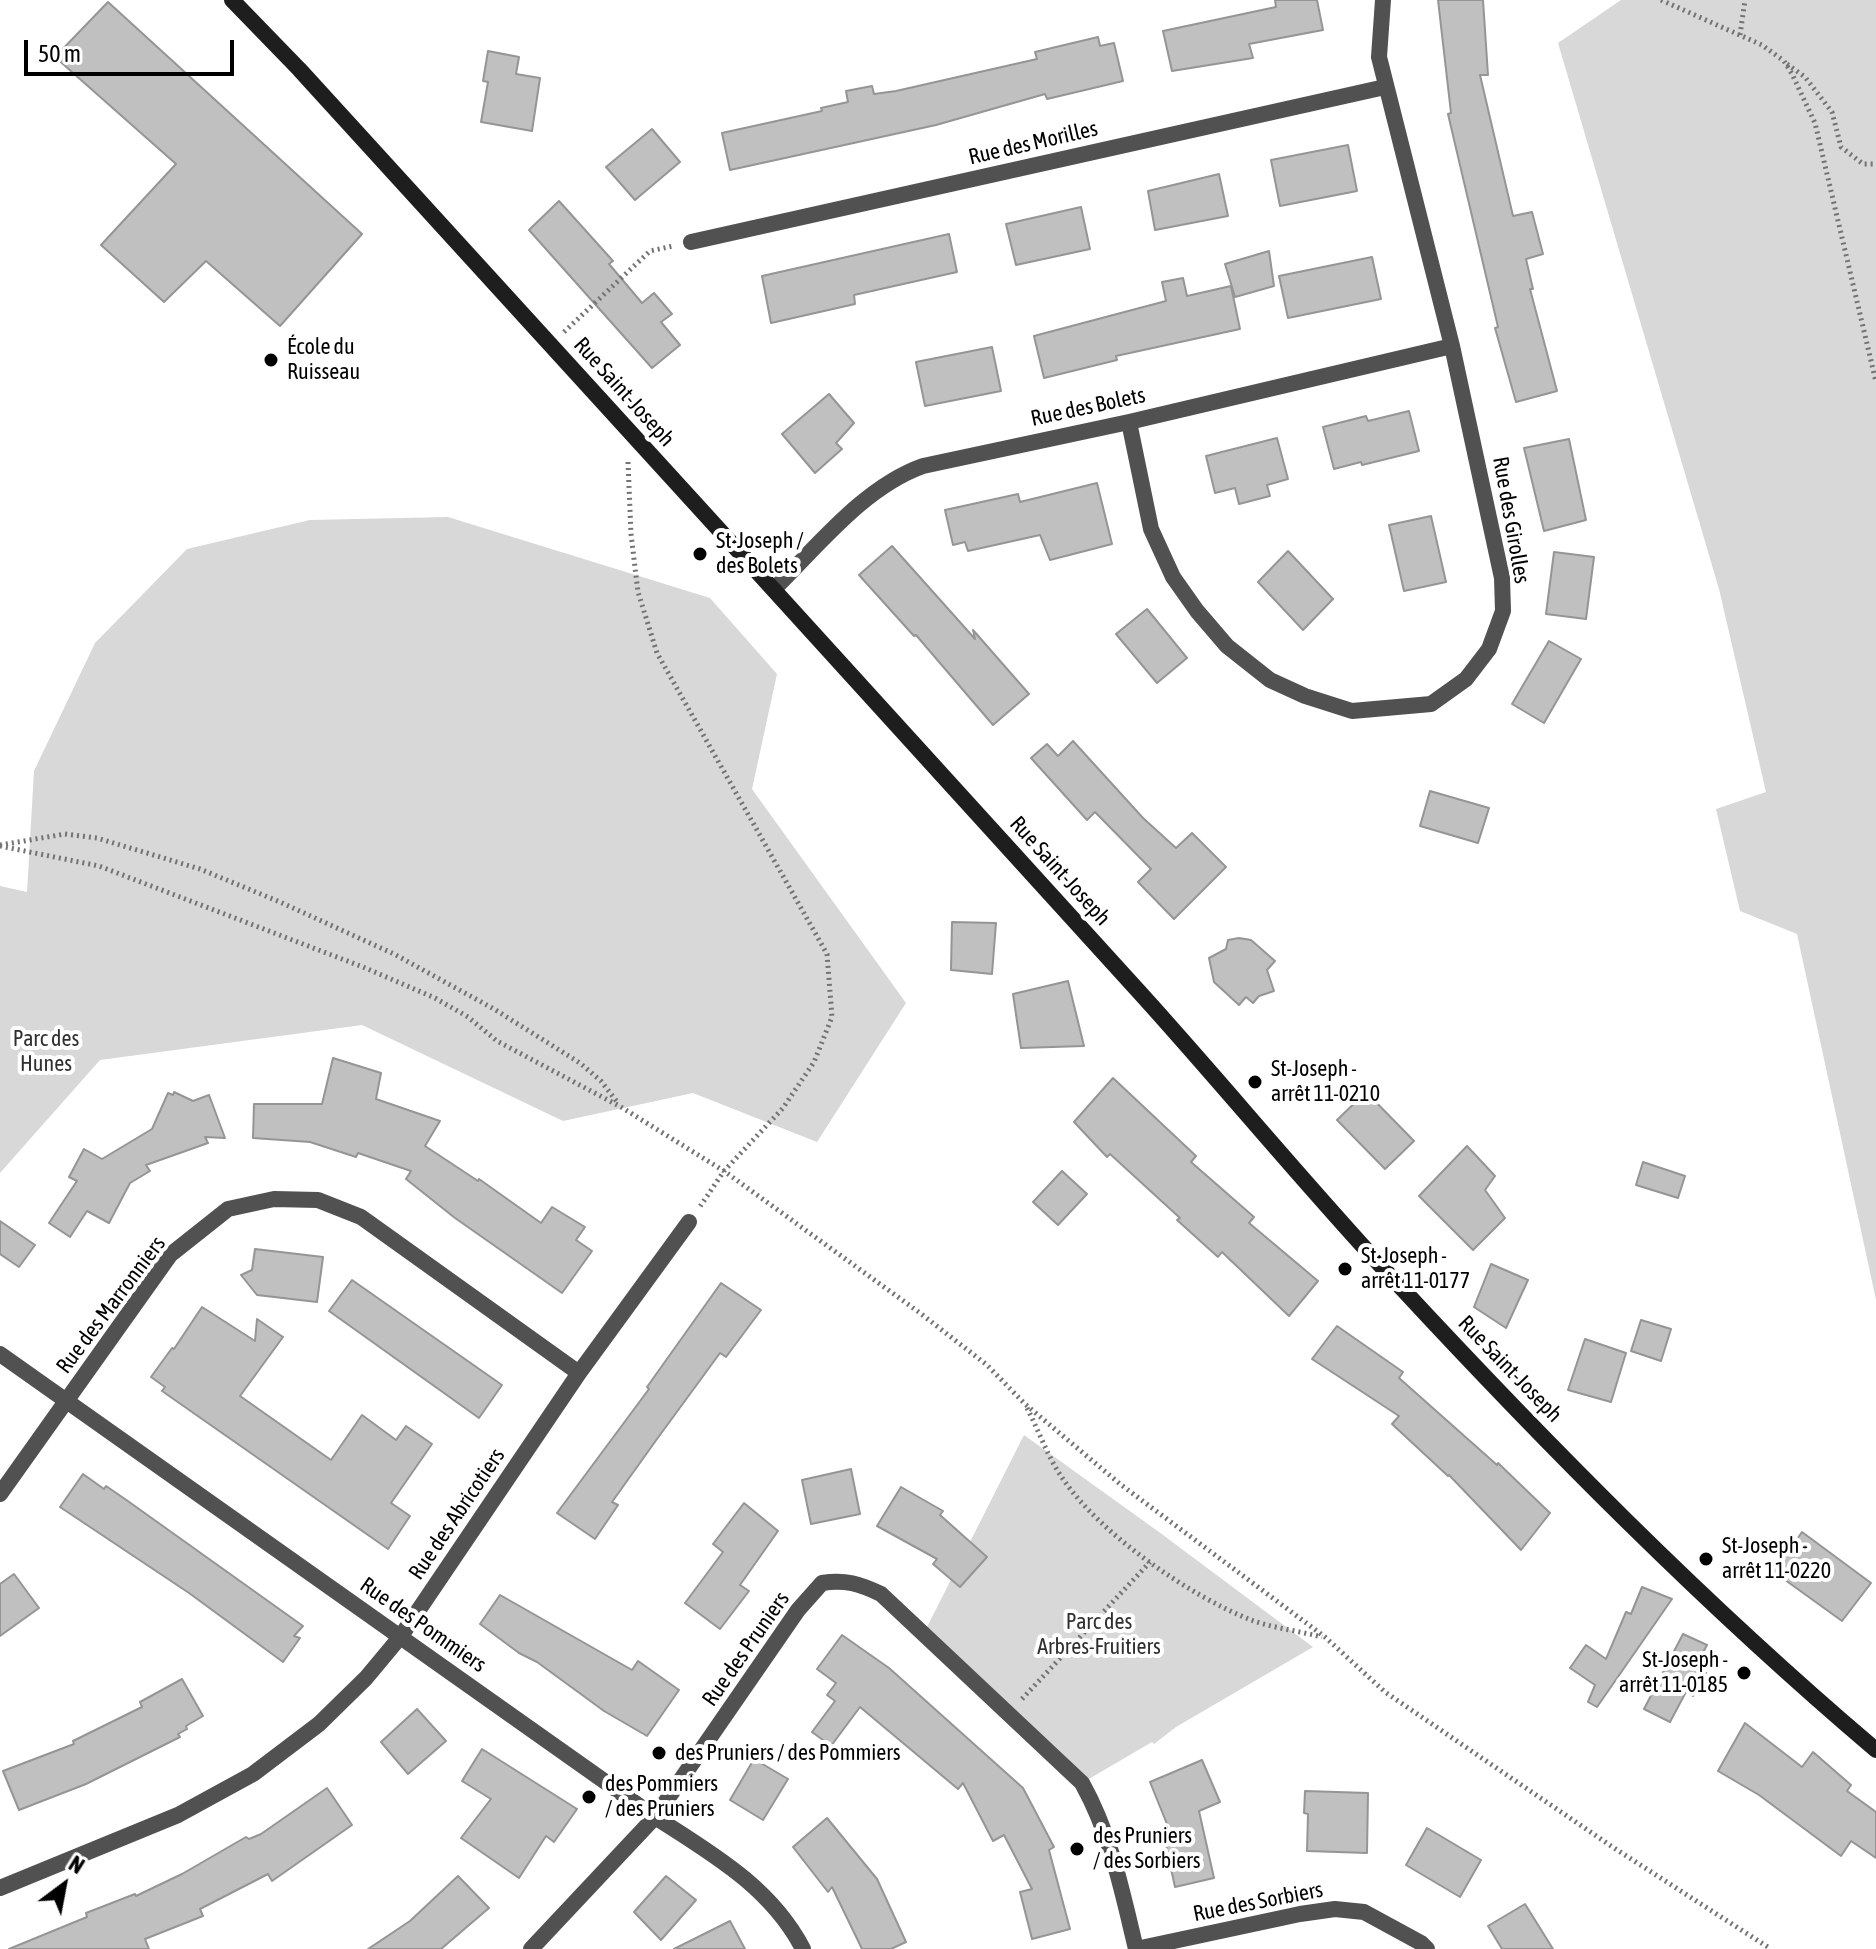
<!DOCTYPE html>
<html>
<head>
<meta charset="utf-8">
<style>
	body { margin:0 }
	#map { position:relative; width:1876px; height:1949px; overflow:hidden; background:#fff; font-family:"Asap Condensed",sans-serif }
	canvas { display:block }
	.north { position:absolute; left:24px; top:1845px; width:80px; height:80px; -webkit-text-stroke:6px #fff; paint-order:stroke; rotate:32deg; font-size:22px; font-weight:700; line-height:32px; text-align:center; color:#000 }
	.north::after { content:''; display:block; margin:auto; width:28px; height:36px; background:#000; clip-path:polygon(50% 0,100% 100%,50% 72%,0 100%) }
	.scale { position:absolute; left:24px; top:40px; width:210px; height:36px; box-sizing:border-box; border:4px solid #000; border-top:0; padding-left:10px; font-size:24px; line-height:28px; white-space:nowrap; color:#000; -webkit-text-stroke:6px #fff; paint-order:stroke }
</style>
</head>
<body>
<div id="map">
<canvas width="1876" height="1949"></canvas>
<div class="north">N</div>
<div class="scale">50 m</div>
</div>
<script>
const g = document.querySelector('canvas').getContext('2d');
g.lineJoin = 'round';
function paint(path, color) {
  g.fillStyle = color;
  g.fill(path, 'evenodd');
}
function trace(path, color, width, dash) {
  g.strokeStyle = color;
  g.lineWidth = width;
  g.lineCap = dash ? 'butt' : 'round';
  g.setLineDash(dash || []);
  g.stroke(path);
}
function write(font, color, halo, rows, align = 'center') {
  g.font = font + ' "Asap Condensed",sans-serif';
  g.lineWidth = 8;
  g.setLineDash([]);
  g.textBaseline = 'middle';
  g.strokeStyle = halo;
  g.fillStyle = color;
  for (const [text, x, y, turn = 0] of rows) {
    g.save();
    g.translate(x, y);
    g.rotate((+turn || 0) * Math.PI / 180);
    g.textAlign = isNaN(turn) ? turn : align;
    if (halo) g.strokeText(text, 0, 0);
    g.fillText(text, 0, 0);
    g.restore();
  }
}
paint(new Path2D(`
	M1621,0H1876V1300L1797,934L1740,911L1716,809L1766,792L1719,589L1558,43Z
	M448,517L710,598L777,674L752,789L906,1003L817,1142L693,1093L563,1121L362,1025L100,1060L0,1173V886L27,892L34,771L95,643L187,549L310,520Z
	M1024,1435L1159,1532L1313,1647L1176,1727L1154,1744L1152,1742L1082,1783L924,1633Z`), '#d8d8d8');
const building = new Path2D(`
	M1275,0H1317L1323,30L1249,44L1253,58L1172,71L1163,31L1276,7Z
	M1438,0H1483L1488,75H1480L1513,216L1532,212L1543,254L1526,259L1533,289H1530L1557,391L1516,402L1495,328L1498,327L1448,114L1451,113Z
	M108,2L362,234L280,326L206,261L164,302L101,245L176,164L55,57Z
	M1098,37L1100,46L1114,43L1123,81L1047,99L1045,94L936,125L730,170L722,133L822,111L821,108L848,102L846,91L872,86L874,94L896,91L1037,59L1035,52Z
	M488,51L519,57L516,74L540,78L532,131L481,122L488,82L483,81Z
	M652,129L680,162L635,200L606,167Z
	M1348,145L1357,191L1280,206L1271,160Z
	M1219,174L1228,216L1155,230L1148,191Z
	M559,201L613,261L609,264L642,303L654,293L672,314L661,322L680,345L652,368L529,230Z
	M1081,207L1090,249L1016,265L1006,224Z
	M949,234L957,272L854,295L855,304L771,323L762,276Z
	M1269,251L1274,286L1235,297L1225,264Z
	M1372,257L1381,299L1288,318L1279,276Z
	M1183,278L1187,296L1231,286L1240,329L1116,356L1117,360L1044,378L1034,336L1166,301L1162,282Z
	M992,347L1001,391L925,406L916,362Z
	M829,394L854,423L836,443L842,449L815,473L782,434Z
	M1409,411L1419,451L1362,465L1361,462L1334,469L1323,427L1366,416L1368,421Z
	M1277,438L1288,479L1267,485L1270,496L1239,504L1235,488L1215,493L1206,456Z
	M1569,439L1586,520L1544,531L1524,448Z
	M1097,483L1112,544L1050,560L1040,535L968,551L965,542L953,545L945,510L1018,494L1020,502Z
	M1431,516L1446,582L1404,591L1389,525Z
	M892,546L975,639L973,630L1029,694L993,725L916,635L914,636L859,575Z
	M1288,551L1333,599L1303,630L1258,582Z
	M1554,552L1594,557L1586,619L1546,614Z
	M1147,609L1187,658L1157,683L1116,634Z
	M1549,641L1581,659L1544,723L1512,704Z
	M1073,741L1143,818L1176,848L1192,833L1226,867L1174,919L1138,882L1151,869L1095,812L1087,820L1031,758L1047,744L1058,756Z
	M1430,791L1489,808L1478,843L1420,826Z
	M952,922L996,923L992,974L951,970Z
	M1239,938L1251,940L1275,961L1267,970L1274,991L1259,996L1253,1003L1246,997L1239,1005L1214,982L1209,958L1226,949L1228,940Z
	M1068,981L1084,1046L1021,1048L1013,994Z
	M333,1058L381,1073L376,1099L440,1121L425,1146L478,1181L479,1179L541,1223L552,1207L585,1227L576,1240L592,1251L562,1293L455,1218L406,1179L411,1171L358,1153L356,1157L310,1142L253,1138L254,1104H322Z
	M1113,1078L1196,1156L1191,1162L1254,1217L1249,1223L1318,1281L1289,1316L1222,1252L1218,1257L1177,1220L1180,1218L1110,1154L1107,1157L1074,1122Z
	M174,1092L193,1101L209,1095L225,1138L205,1137L208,1143L146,1165L150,1171L130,1183L109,1223L87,1211L70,1237L49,1223L77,1181L69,1177L84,1149L102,1159L152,1129L168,1093L173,1095Z
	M1366,1092L1414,1141L1385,1169L1337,1120Z
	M1467,1146L1495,1176L1485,1190L1505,1218L1473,1250L1419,1196Z
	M1643,1162L1685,1176L1678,1198L1636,1185Z
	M1062,1171L1087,1194L1058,1225L1033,1202Z
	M0,1221L35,1245L19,1267L0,1254Z
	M255,1249L323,1257L317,1302L257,1295L241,1275L252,1270Z
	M1491,1264L1528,1280L1506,1328L1474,1307Z
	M352,1280L502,1385L479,1418L329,1311Z
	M721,1283L761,1310L726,1357L720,1353L657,1439L612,1502L618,1505L595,1539L557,1513L649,1389L647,1387Z
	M202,1307L255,1341L257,1319L283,1337L240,1396L331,1460L362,1415L396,1440L406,1426L432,1444L391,1503L410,1516L388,1549L162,1391L165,1387L151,1377L172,1348L174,1349Z
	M1641,1320L1671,1329L1661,1361L1631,1351Z
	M1337,1326L1403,1372L1399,1378L1497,1465L1498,1463L1550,1513L1521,1550L1449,1475L1448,1476L1392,1424L1399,1416L1312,1359Z
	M1585,1339L1626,1353L1611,1402L1568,1390Z
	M851,1469L860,1514L811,1524L802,1480Z
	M83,1474L104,1489L106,1486L125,1499L303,1626L294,1636L300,1638L283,1662L189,1593L60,1507Z
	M901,1487L943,1511L940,1515L987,1557L960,1587L933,1564L937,1559L877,1526Z
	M744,1503L778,1531L740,1585L749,1591L720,1629L685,1603L723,1552L713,1544Z
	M1802,1532L1871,1583L1842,1621L1774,1572Z
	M14,1574L39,1608L0,1636V1584Z
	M1642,1587L1672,1599L1597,1707L1588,1702L1595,1685L1570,1668L1586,1645L1606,1659L1626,1612L1631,1614Z
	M500,1595L632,1670L638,1661L679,1690L647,1736L604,1711L537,1662L519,1653L480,1624Z
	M1683,1634L1707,1645L1695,1668L1706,1673L1693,1696L1686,1692L1670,1722L1644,1709Z
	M842,1635L889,1668L1023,1788L1054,1847L1049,1850L1070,1929L1032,1939L1020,1892L1032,1889L1004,1835L993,1841L963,1783L958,1789L860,1707L831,1746L812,1732L835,1701L827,1695L836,1683L817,1669Z
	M182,1679L203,1716L186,1726L187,1729L178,1734L180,1737L86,1784L19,1810L3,1771L74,1744L73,1741L142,1707L140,1702Z
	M417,1709L446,1741L408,1774L381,1742Z
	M1745,1723L1802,1767L1813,1752L1851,1785L1847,1791L1876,1812V1858L1851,1841L1841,1856L1759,1795L1718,1771Z
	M482,1749L577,1809L554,1842L546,1836L519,1878L461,1838L491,1799L462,1781Z
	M754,1759L788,1779L763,1820L730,1800Z
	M1202,1760L1220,1802L1199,1811L1214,1878L1175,1887L1165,1841L1173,1839L1150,1782Z
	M327,1788L352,1825L272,1881L268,1874L200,1909L203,1916L145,1939L149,1949H9L87,1917L86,1913L135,1894L136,1896L182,1874L246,1837L249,1839L261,1834Z
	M1305,1791L1368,1793L1367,1853L1307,1851L1308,1814L1304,1813Z
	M827,1818L877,1879L906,1942L891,1949H862L832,1887L828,1892L793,1847Z
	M1427,1828L1481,1860L1460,1897L1406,1865Z
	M458,1876L489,1908L441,1949H368L410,1921Z
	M666,1876L696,1900L661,1940L634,1912Z
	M1525,1904L1553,1949H1502L1488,1926Z
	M730,1921L745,1949H674Z`);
paint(building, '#c0c0c0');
trace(building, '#959595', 2);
trace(new Path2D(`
	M1661,0L1762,45L1784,61L1792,74L1815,123L1876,382
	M1740,35L1745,0
	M1787,64L1805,77L1832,112L1841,147L1863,164H1876
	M564,332L650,251L673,246
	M628,462L631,534L638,592L657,653L827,954L832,1017L814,1062L783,1108L724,1171L699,1208
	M0,845L65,834L97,838L200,869L280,902L394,954L494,1009L580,1063L601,1081L618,1103
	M0,846L99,866L363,967L435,998L468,1017L497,1041L621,1107L724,1171L920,1313L987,1365L1025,1404L1120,1484L1325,1637L1385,1692L1611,1846L1771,1949
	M1027,1408C1039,1431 1048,1458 1063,1479C1100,1534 1190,1596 1251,1620C1273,1628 1299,1631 1322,1637
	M1022,1699L1150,1562`), '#737373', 5, [2, 4]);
trace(new Path2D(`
	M691,242L1385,87
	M1129,422L1151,529L1173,577L1197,611L1227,646L1270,680L1305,696L1352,711L1431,704L1466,679L1489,649L1503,611L1502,578L1452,346L1379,57L1383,0
	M774,589C818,546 864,487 923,466L1129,422L1452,346
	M0,1354L655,1817C711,1853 771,1887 803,1949
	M0,1494L170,1255L228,1209L274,1199L318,1200L361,1217L579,1373
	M0,1888L178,1815L253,1774L319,1724L366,1678L401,1636L579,1373L689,1222
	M531,1949L655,1817L798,1610L822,1583C845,1579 860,1584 881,1594L1082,1783C1111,1835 1122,1891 1136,1949
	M1136,1949L1300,1914L1335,1909L1364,1912L1421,1943L1427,1949`), '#515151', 16);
trace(new Path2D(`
	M232,0L299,69C580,378 862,685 1142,995C1227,1089 1308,1188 1395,1281C1547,1445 1705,1605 1876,1750`), '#1e1e1e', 16);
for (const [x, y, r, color] of [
	[271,360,8,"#000"],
	[700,554,8,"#000"],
	[1255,1082,8,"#000"],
	[1345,1269,8,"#000"],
	[1706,1559,8,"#000"],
	[1744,1673,8,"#000"],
	[659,1753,8,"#000"],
	[589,1797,8,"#000"],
	[1077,1849,8,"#000"]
]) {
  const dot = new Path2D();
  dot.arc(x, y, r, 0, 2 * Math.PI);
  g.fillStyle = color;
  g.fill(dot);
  trace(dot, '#fff', 3);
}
write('22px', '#000', '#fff', [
	["Rue des Morilles",1033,143,-13],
	["Rue Saint-Joseph",624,392,48],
	["Rue des Bolets",1088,407,-12],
	["Rue des Girolles",1511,520,80],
	["Rue Saint-Joseph",1060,871,48],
	["Rue des Marronniers",111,1305,-53],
	["Rue Saint-Joseph",1510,1369,46],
	["Rue des Abricotiers",457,1514,-56],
	["Rue des Pommiers",423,1625,35],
	["Rue des Pruniers",746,1649,-55],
	["Rue des Sorbiers",1258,1902,-11]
]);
write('22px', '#000', '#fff', [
	["École du",287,347],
	["Ruisseau",287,372],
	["St-Joseph /",716,541],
	["des Bolets",716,566],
	["St-Joseph -",1271,1069],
	["arrêt 11-0210",1271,1094],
	["St-Joseph -",1361,1256],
	["arrêt 11-0177",1361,1281],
	["St-Joseph -",1722,1546],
	["arrêt 11-0220",1722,1571],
	["St-Joseph -",1728,1660,"right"],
	["arrêt 11-0185",1728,1685,"right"],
	["des Pruniers / des Pommiers",675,1753],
	["des Pommiers",605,1784],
	["/ des Pruniers",605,1809],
	["des Pruniers",1093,1836],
	["/ des Sorbiers",1093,1861]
], 'left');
write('22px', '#2f2f2f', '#fff', [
	["Parc des",46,1039],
	["Hunes",46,1064],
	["Parc des",1099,1622],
	["Arbres-Fruitiers",1099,1647]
]);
</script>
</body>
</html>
